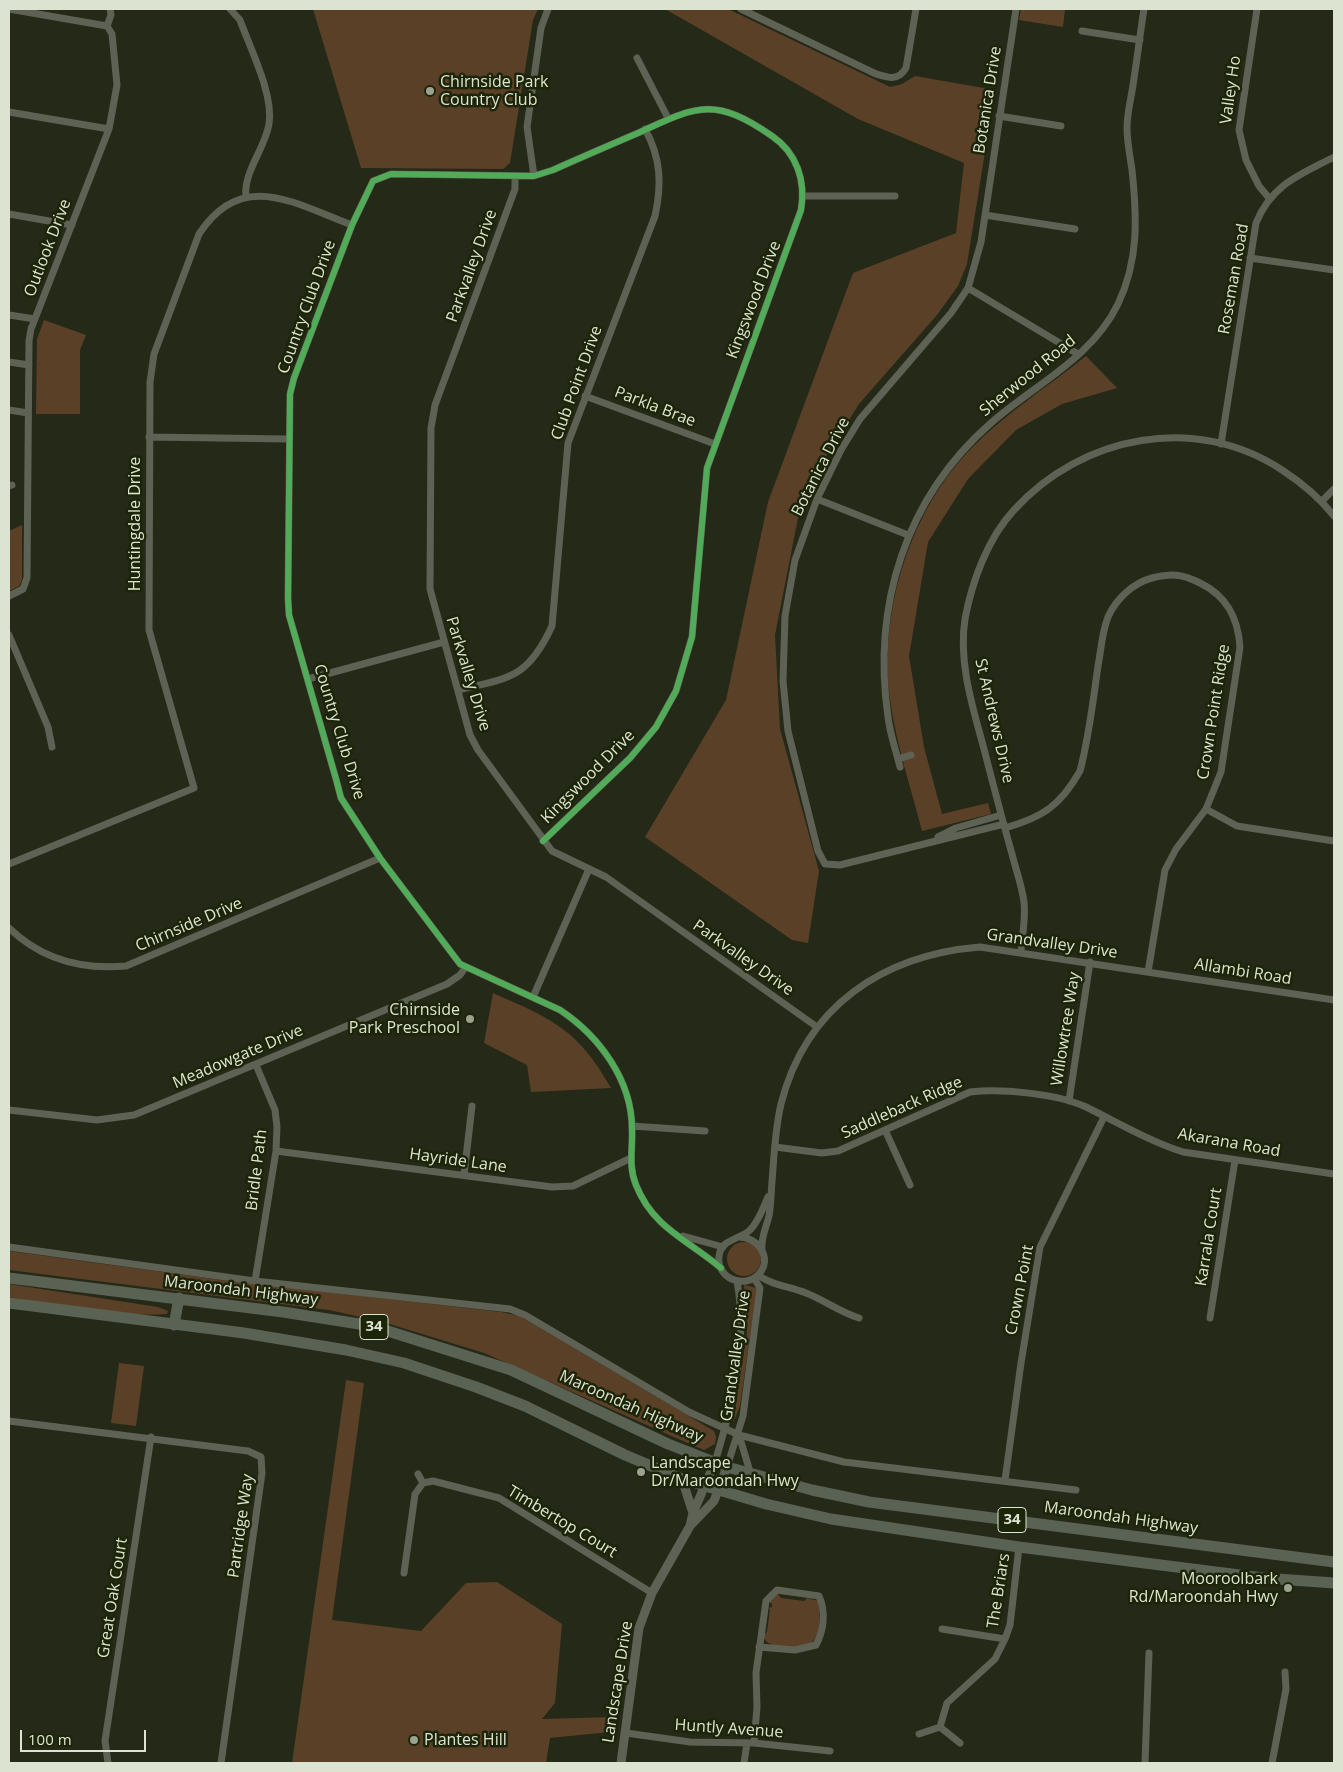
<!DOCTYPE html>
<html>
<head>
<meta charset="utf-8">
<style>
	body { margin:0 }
	#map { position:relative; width:1343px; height:1772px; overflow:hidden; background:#242918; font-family:"Open Sans",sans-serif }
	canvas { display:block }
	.frame { position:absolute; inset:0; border:10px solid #dde3d1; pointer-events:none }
	.scale { position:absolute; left:20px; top:1730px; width:126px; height:22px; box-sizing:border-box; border:2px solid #dde3d1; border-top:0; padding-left:6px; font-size:15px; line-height:18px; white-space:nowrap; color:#dde3d1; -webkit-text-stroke:4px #1d2508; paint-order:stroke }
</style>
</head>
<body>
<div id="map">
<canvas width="1343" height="1772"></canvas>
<div class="frame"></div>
<div class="scale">100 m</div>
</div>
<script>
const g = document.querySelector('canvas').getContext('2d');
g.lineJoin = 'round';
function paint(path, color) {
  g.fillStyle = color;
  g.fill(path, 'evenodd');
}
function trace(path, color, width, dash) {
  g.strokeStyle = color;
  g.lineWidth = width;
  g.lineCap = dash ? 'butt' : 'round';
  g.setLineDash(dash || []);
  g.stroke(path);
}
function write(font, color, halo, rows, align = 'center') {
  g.font = font + ' "Open Sans",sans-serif';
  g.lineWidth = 5;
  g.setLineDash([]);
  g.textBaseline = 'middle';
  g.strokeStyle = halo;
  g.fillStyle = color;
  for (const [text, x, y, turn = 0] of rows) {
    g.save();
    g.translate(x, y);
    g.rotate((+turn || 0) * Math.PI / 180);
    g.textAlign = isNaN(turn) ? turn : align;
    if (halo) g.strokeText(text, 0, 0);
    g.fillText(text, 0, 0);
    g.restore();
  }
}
paint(new Path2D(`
	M313,9H538L533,20L510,163L503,169L361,168Z
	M665,9H728L890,87L902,84L915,76L995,90L967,264L958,286L937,315L859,404L822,463L798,518L775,635L780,729L819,871L808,943L792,940L645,837L726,700L768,502L853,273L956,233L964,163L858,119Z
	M1021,9H1065L1063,27L1019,20Z
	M44,320L86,335L80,350V414H36L37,339Z
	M1086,356L1117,388L1062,404L1016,430L968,479L928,542L909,656L924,747L942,814L988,803L991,814L922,831C911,788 896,744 890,699C879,614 908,518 965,455C1000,417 1046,388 1086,356Z
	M22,525V580L19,586L9,591V531Z
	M493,993C552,1019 578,1029 611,1088L531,1092L527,1065L484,1043Z
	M727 1259a17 17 0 1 1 34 0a17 17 0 1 1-34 0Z
	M9,1251L221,1280L501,1312L520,1316L714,1431L716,1437L715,1444L704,1450L692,1445L484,1353L383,1322L329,1310L9,1270Z
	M9,1284L158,1307L168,1311L167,1314C117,1317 59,1306 9,1297Z
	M744,1285L757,1288L740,1406L733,1423L747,1333Z
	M119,1363L144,1366L136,1426L111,1423Z
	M346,1380L364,1383L332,1620L421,1631L466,1583L497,1582L562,1624L555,1703L542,1719L613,1717L610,1732L550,1738L546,1763H292Z
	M778,1594L781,1598L804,1601L807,1598L818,1601C820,1612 821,1631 814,1640C806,1652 765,1651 763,1635L767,1632L770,1609L768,1608L772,1607V1604L768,1600L774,1595Z`), '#5b4028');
trace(new Path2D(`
	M9,9L107,26
	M230,9L240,20C250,48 274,95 269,124C265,149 243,172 246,197
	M741,9L876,74C889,78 898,81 906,68L916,9
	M1257,9L1239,130L1246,160L1259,186L1269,198
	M1082,31L1140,40
	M637,58L668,118
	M9,112L109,129
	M999,116L1061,126
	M515,176V189L435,405L431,428L430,589L470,735L478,750L552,851L606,877L817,1027
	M534,176L527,127L541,28L548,9
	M804,196H895
	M9,214L72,225
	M985,215L1075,229
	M1250,258L1334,270
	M968,288L1078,354
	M9,315L35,319
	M9,362L29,365
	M585,396L715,444
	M9,410L28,413
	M149,437L289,439
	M1221,444L1256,223C1272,184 1300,175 1334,157
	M9,486L12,485
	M817,499L908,535
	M1322,501L1334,489
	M9,596L23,589L27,578L29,341L31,329L109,129L117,85L112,34L107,26L111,15L110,9
	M9,635L48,727L52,747
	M308,679L444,642
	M458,690C510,678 528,678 552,626L568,443L655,216C662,184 661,158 645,129
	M898,759L911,755
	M900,767C896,751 890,734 888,717C872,606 905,498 991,423C1034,385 1092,358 1118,304C1139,260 1137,217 1132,170C1130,156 1127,142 1127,128C1127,113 1131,99 1133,85C1137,60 1140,34 1144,9
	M1206,809L1237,826L1334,841
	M1004,824L840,865L825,864L818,851L788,731L783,681L785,616L795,560L817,499L841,450L860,419L951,313L968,288L981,242L1016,9
	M1005,828C1043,817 1060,806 1080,771C1089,737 1093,701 1098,666C1101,650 1102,632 1108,617C1116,599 1133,583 1152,578C1172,573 1182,574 1200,583C1227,596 1238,618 1240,647L1221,772L1206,809L1176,849L1165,870L1148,972
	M938,837L956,828L1001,815
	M543,841L630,758L656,727L676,691L692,637L707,468L801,210C806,181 797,153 772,136C714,96 697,106 638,133C610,145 582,157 553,170L534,176L391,174L373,181L352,225L294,378L290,394L288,598L289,615L336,779L341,798L380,858L460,964L560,1010C599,1036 632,1080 632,1129C633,1148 628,1166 636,1185C653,1228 688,1240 721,1268
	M9,864L194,788L149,630L150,382L154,354L199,234C242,168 295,204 352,225
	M9,928C42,960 81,970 126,966L380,858
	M1021,952C1022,936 1026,919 1024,902C1022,886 1016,870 1012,854C1002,819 993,784 984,749C973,708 958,662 965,619C972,581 988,538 1014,510C1082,435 1196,413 1282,470C1302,483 1319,497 1334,516
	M533,997L589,869
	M1069,1101L1090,962
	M9,1110L97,1120L134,1115L447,984L460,975L465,968
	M632,1126L705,1131
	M885,1130L910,1185
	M775,1147L822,1153L838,1151L970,1092C1001,1088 1058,1094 1086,1107C1119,1123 1149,1141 1183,1152L1334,1174
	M276,1151L552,1187L573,1186L631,1158
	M464,1175L472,1106
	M683,1236L723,1247
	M739,1237C758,1237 773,1258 759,1274C744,1290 716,1278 719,1256C721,1239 739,1240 750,1230C759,1221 763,1208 768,1197
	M9,1247L255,1281L510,1309L525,1315L689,1412L739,1435L844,1462L1076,1490
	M762,1249C761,1237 766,1228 769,1216C771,1205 771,1193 772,1182C774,1156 775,1129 781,1104C806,1006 883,955 980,947L1334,1000
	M758,1275C773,1286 789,1286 806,1293C824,1300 840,1312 859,1318
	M255,1281L276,1151L277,1127L275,1110L256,1065
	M1210,1318L1235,1160
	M9,1421L248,1451L261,1457L262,1473L221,1763
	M739,1435L751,1475
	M715,1462C733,1403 748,1343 737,1281
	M727,1467L743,1416L760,1288L754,1278
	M418,1474L423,1483
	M1005,1480L1021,1363L1040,1247L1104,1117
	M404,1573L415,1494L423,1483L433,1481L499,1498L652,1593
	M942,1629L1005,1639
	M626,1733L690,1742L754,1743L830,1751
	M919,1734L940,1727
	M754,1743L757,1707L756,1673L766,1601L777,1590L819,1596C826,1612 824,1630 816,1645L795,1650L759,1647
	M960,1743L940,1727L947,1703L995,1659L1005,1639L1010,1625L1019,1547
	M108,1763L105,1741L151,1437
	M744,1763L747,1743
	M1145,1763L1149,1653
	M1272,1763L1286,1689L1285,1672`), '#5e6255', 7);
trace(new Path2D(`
	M682,1479L693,1513
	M690,1526L714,1501L727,1467
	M621,1763L639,1628L652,1593L690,1526L693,1513L715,1462`), '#5e6255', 9);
trace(new Path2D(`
	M9,1278L283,1312L372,1326L511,1370L668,1444L727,1467L812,1490L869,1502L1334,1562
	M9,1303L244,1333L346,1350L404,1363L476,1387L525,1406L625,1455L682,1479L766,1504L831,1519L1019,1547L1263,1578L1334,1583
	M174,1325L179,1298`), '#5a6254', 11);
trace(new Path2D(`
	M543,841L630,758L656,727L676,691L692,637L707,468L801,210C806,181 797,153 772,136C714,96 697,106 638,133C610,145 582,157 553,170L534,176L391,174L373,181L352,225L294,378L290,394L288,598L289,615L336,779L341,798L380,858L460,964L560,1010C599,1036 632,1080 632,1129C633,1148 628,1166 636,1185C653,1228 688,1240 721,1268`), '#51ab58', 6);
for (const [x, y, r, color] of [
	[430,91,5,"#9ca290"],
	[470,1019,5,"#9ca290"],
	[641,1472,5,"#9ca290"],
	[1288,1588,5,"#9ca290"],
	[414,1740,5,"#9ca290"]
]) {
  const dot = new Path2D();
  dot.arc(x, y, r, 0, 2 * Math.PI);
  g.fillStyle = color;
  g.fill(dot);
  trace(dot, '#1d2508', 2);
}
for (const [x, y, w] of [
	[374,1327,28],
	[1012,1520,28]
]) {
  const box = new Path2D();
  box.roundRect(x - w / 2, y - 12.5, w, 25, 4);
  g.fillStyle = '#1d2508';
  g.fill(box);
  trace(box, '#dde3d1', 1);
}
write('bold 15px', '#dde3d1', null, [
	["34",374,1327],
	["34",1012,1520]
]);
write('16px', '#dde3d1', '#1d2508', [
	["Chirnside Park",440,82],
	["Country Club",440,100],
	["Chirnside",460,1010,"right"],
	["Park Preschool",460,1028,"right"],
	["Landscape",651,1463],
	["Dr/Maroondah Hwy",651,1481],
	["Mooroolbark",1278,1579,"right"],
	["Rd/Maroondah Hwy",1278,1597,"right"],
	["Plantes Hill",424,1740]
], 'left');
write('16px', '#dde3d1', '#1d2508', [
	["Valley Ho",1231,90,-82],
	["Botanica Drive",988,100,-81],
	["Outlook Drive",48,248,-69],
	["Parkvalley Drive",472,266,-70],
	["Roseman Road",1234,279,-80],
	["Kingswood Drive",754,300,-69],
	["Country Club Drive",307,307,-70],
	["Sherwood Road",1028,376,-39],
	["Club Point Drive",577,383,-70],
	["Parkla Brae",655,407,21],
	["Botanica Drive",821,467,-63],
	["Huntingdale Drive",135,524,-90],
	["Parkvalley Drive",468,674,73],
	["Crown Point Ridge",1214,712,-81],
	["St Andrews Drive",994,721,77],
	["Country Club Drive",339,732,73],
	["Kingswood Drive",588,777,-45],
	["Chirnside Drive",189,925,-23],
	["Grandvalley Drive",1052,944,8],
	["Parkvalley Drive",743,958,35],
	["Allambi Road",1243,972,9],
	["Willowtree Way",1066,1029,-81],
	["Meadowgate Drive",238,1057,-23],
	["Saddleback Ridge",902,1108,-24],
	["Akarana Road",1229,1143,10],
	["Hayride Lane",458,1161,8],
	["Bridle Path",257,1170,-83],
	["Karrala Court",1209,1237,-81],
	["Crown Point",1020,1290,-79],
	["Maroondah Highway",241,1291,7],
	["Grandvalley Drive",736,1356,-82],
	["Maroondah Highway",631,1407,24],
	["Maroondah Highway",1121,1518,8],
	["Timbertop Court",562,1522,31],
	["Partridge Way",241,1526,-82],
	["The Briars",999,1591,-81],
	["Great Oak Court",113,1598,-81],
	["Landscape Drive",618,1682,-81],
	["Huntly Avenue",729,1729,4]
]);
</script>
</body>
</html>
